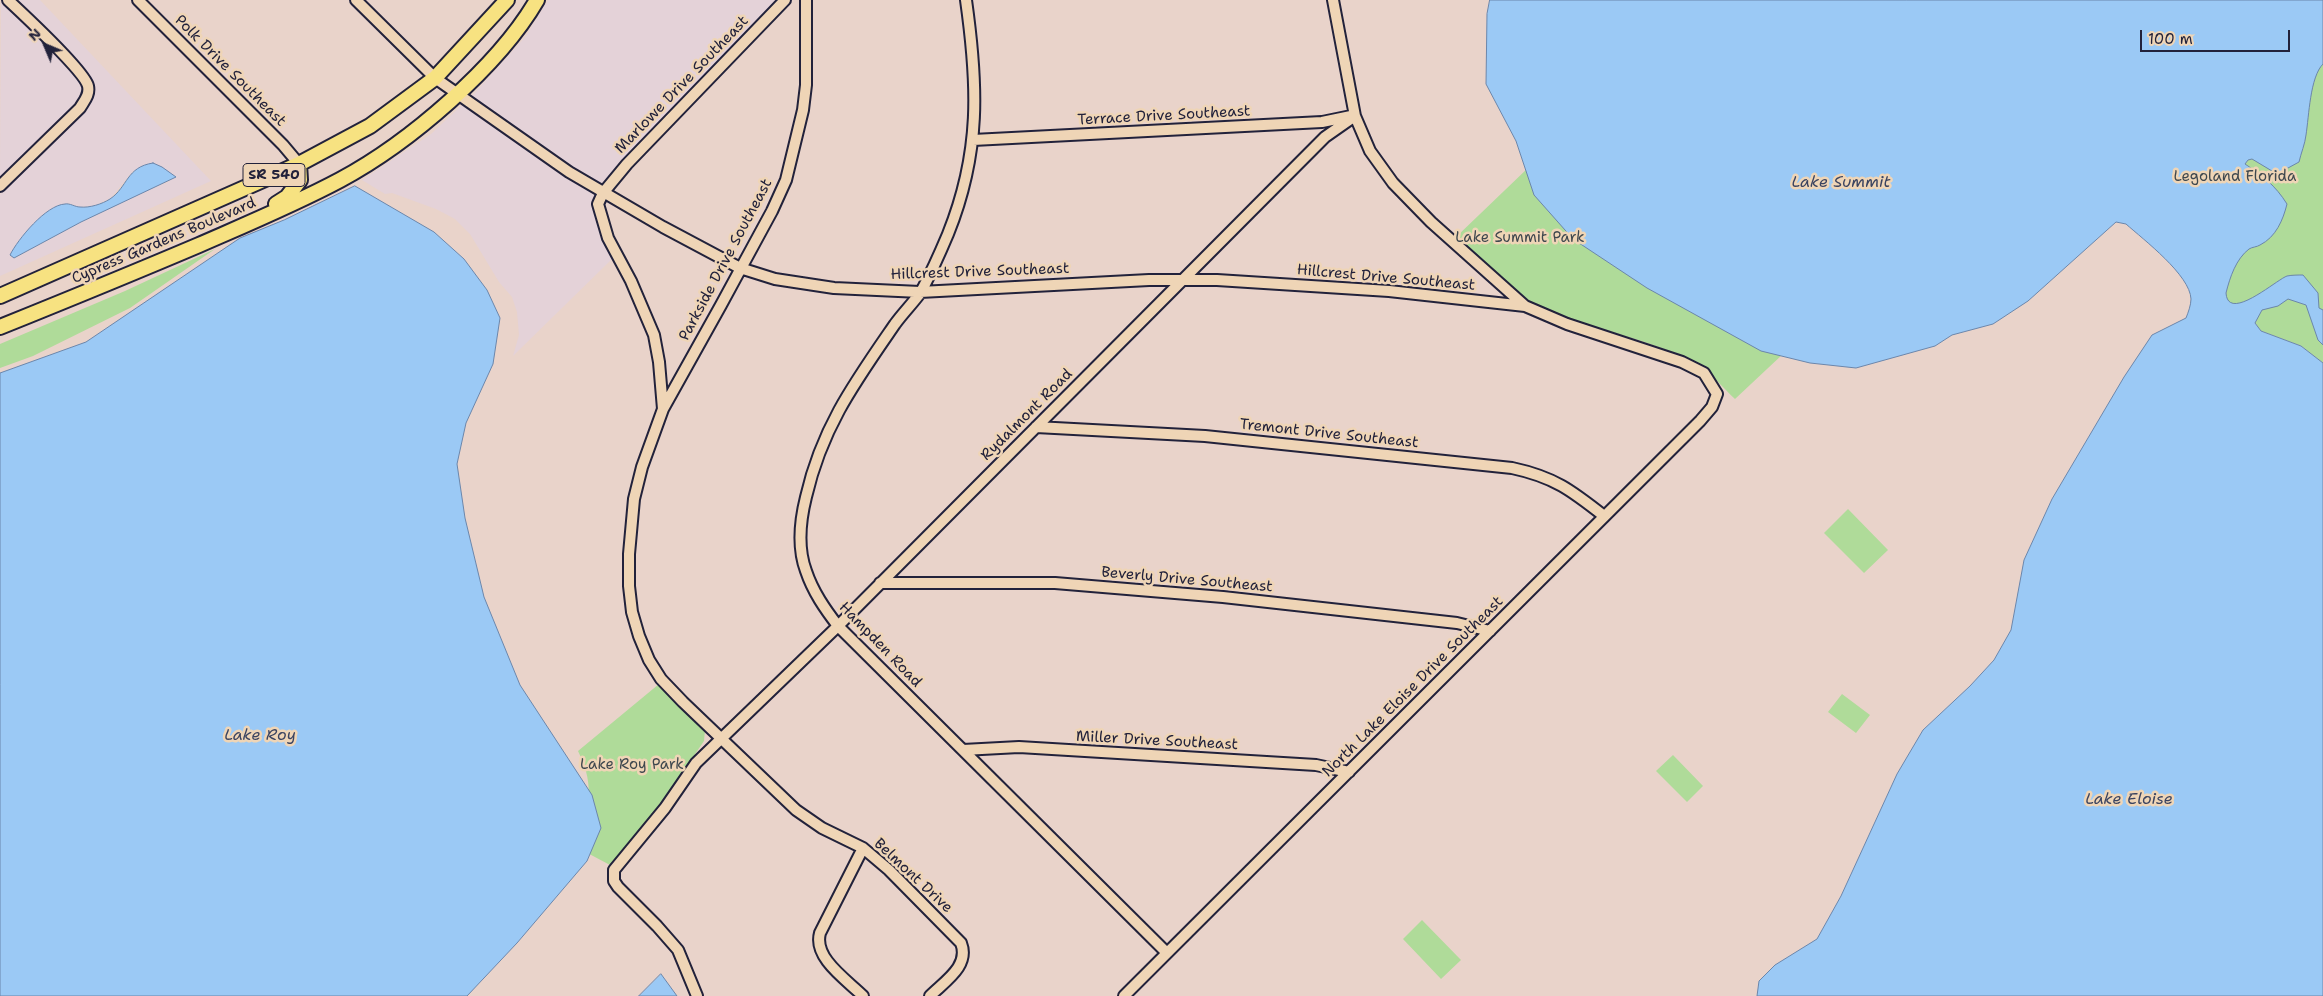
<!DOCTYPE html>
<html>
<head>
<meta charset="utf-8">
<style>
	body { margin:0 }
	#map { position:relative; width:2323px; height:996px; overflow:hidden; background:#e9d3ca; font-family:"Shantell Sans",sans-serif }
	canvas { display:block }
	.north { position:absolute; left:20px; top:20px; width:50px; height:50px; -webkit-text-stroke:4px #efd5b6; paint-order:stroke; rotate:315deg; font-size:14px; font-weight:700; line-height:20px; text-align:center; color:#22223b }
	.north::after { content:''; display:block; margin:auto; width:18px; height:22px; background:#22223b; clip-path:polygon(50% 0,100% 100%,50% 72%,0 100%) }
	.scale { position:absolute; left:2140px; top:30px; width:150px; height:22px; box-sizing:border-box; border:2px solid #22223b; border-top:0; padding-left:6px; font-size:15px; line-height:18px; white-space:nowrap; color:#22223b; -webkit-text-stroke:4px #efd5b6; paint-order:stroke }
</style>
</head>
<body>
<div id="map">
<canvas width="2323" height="996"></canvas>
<div class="north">N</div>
<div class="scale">100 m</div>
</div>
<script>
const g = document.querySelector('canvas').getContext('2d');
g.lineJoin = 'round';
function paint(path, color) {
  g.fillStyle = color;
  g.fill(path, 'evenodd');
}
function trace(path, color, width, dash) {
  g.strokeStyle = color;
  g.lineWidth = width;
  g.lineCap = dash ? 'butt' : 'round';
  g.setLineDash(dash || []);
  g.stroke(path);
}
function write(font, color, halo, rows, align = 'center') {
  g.font = font + ' "Shantell Sans",sans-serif';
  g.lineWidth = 5;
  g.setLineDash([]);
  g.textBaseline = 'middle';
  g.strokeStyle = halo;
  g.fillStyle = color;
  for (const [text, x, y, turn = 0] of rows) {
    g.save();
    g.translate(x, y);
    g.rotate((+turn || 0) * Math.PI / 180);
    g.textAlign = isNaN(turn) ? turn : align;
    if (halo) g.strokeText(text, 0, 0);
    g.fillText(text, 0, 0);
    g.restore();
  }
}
paint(new Path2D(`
	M1,0L72,71L82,86L83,93L75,104L0,177Z
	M16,0H40L211,181L0,276V194L84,112L93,95L92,83L81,65ZM133,171L175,177L166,183L145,190L81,222L15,258L67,203L80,207L94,206L111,198Z
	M548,0H777L623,160L602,186L572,168L471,97L526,36Z
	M463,104L566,177L596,195L593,204L596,219L613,258L513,356L519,335L517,312L512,297L499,282L470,234L455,219L436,209L392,193L385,194L362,180L431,134Z`), '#e4d2d8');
paint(new Path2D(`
	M2323,0V363L2301,346L2261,331L2255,323L2237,314L2200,274L2151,137Z
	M1529,167L1783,354L1735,399C1725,390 1716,378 1704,370C1662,340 1595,331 1547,312C1514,298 1482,262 1455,238Z
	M215,249L130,308L33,356L0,368V344L125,291Z
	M1848,509L1888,550L1864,573L1824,533Z
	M659,684L705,730L704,741L654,814L610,865L578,848C587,810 597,789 578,751Z
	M1842,694L1870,715L1856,733L1828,712Z
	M1673,755L1703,786L1687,802L1656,771Z
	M1422,920L1461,960L1441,979L1403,939Z`), '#afdb99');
const water = new Path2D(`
	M1490,0H2323V64C2310,77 2309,116 2306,135C2305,144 2301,153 2299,162L2277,174L2252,159L2248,160L2245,164C2263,176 2275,185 2287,204C2283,220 2276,237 2260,245C2257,247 2252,247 2249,249C2236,259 2230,277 2226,293C2228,323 2276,280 2287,276C2292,275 2298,275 2303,275L2318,293L2319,308L2323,310V345L2318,340L2306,305L2288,299L2278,306L2262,310L2255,323L2261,331L2301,346L2323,363V996H1757L1759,981L1775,965L1817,939L1841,896L1897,774L1923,730L1970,686L1994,660L2011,630L2024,560L2052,499L2124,377L2152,335L2186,318C2188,313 2191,305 2191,299C2190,275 2144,240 2126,224L2116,222L2028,301L1993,324L1952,335L1935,346L1856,368L1810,363L1761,351L1647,288L1573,239L1534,195L1516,141L1486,84L1487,14Z
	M153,163L162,167L176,177L81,222L14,258L10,255C18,239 46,205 65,204C70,203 75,207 80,207C90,208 102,204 110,199C128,187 126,167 153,163Z
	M355,186L434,232L464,259L487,290L500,318L493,364L466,423L457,464L465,518L484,597L520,685L592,795L601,828L587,861L517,943L467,996H0V373L86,342L240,238L284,220Z
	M661,974L677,996H639Z`);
paint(water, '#9bc9f5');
trace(water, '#6b86ab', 1);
const minor = new Path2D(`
	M138,0L283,145L299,164
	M356,0L435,78L569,172L663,227L740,268L775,279L834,288L920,292L1149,280H1217L1389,291L1525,306
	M785,0L627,164L603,193L598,204L608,238L631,281L654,335L659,362L663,409L642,467L634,499L629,554V586L632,612L639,636L649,660L661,679L683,702L796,810L822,828L863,848L889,870L961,943C970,966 945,981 930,996
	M966,0C978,85 981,152 948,234C940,253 931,273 921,292C913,303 903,313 895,324C855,382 822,427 806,497C800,521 797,547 806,571C813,592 825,609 838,626L1167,953
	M973,140L1322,122L1351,116
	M0,186L80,108C84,101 90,95 88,86C85,72 22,13 8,0
	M663,409L721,305L772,211L786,180L803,110L806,85V0
	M1036,427L1205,436L1512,468C1554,477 1571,490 1604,516
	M880,583H1055L1223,597L1457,623L1490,631
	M963,750L1019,747L1316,765L1349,772
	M863,848L820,933C813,958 847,980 863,996
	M697,996L678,950L657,926L618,887L614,881V870L665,808L696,763L838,626L1325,137L1355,116
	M1124,996L1700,421L1712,407L1717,394L1704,373L1682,362L1567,324L1525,306L1431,222L1393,183L1370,151L1355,116L1333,0`);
const major = new Path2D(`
	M276,204L287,197L300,180L299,164
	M0,296L299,164L370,126L435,78L507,0
	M0,327C67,300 133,273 199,245C247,224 295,204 340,180C409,143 498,67 537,0`);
trace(minor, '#22223b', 14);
trace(major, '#22223b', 18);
trace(minor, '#efd5b6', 10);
trace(major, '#f7e281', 14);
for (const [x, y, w] of [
	[274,175,62]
]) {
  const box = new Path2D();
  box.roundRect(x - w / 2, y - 11.5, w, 23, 4);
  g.fillStyle = '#efd5b6';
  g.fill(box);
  trace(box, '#22223b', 1);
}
write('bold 14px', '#22223b', null, [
	["SR 540",274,175]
]);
write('15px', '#22223b', '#efd5b6', [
	["Polk Drive Southeast",230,71,45],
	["Marlowe Drive Southeast",682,85,-46],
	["Terrace Drive Southeast",1164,116,-3],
	["Cypress Gardens Boulevard",164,241,-23],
	["Parkside Drive Southeast",726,260,-62],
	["Hillcrest Drive Southeast",980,272,-2],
	["Hillcrest Drive Southeast",1386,278,5],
	["Rydalmont Road",1027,415,-45],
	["Tremont Drive Southeast",1329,434,6],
	["Beverly Drive Southeast",1187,580,5],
	["Hampden Road",880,645,46],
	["North Lake Eloise Drive Southeast",1413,687,-45],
	["Miller Drive Southeast",1157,741,3],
	["Belmont Drive",913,876,43]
]);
write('15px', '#3e474e', '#efd5b6', [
	["Legoland Florida",2235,177],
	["Lake Summit Park",1520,238],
	["Lake Roy Park",632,765]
]);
write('italic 16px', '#3a4360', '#efd5b6', [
	["Lake Summit",1841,183],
	["Lake Roy",260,736],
	["Lake Eloise",2129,800]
]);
</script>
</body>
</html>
